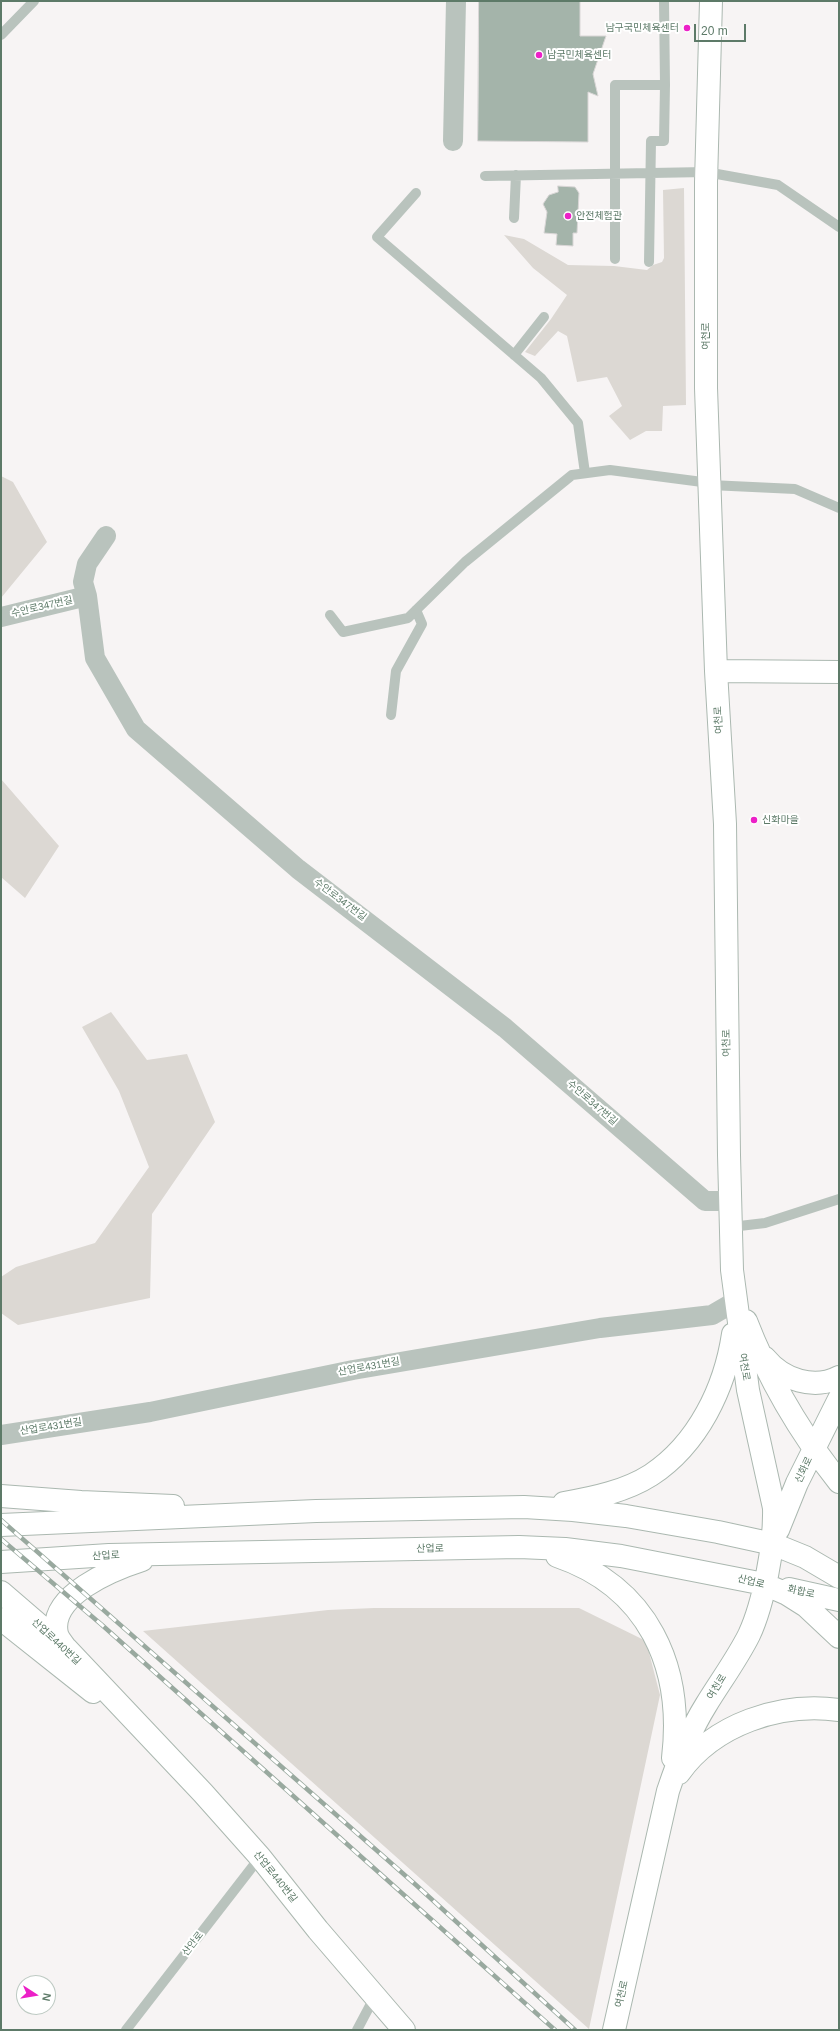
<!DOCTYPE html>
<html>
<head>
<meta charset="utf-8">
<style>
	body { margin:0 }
	#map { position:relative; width:840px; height:2031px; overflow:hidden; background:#f7f4f4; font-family:Arial,sans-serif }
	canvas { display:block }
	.frame { position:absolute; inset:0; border:2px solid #5d7a68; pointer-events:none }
	.north { position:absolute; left:16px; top:1975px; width:40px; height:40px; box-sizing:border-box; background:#fff; border:1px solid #becac3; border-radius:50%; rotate:102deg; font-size:11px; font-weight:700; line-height:16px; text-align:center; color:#5d7a68 }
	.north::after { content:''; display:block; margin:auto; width:14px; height:18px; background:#ec20c7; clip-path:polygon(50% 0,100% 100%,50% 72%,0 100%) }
	.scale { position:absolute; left:694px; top:24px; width:52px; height:18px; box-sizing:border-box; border:2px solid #5d7a68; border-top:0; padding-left:5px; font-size:12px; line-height:14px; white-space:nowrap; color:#5d7a68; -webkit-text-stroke:3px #fff; paint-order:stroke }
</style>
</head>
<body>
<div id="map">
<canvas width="840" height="2031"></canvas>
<div class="frame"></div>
<div class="north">N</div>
<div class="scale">20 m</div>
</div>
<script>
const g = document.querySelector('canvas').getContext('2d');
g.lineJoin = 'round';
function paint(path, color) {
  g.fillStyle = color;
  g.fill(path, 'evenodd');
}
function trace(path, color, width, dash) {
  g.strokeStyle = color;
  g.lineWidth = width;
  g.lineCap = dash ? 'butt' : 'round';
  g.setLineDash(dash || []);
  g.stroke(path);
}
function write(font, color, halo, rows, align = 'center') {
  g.font = font + ' Arial,"Noto Sans KR",sans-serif';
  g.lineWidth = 4;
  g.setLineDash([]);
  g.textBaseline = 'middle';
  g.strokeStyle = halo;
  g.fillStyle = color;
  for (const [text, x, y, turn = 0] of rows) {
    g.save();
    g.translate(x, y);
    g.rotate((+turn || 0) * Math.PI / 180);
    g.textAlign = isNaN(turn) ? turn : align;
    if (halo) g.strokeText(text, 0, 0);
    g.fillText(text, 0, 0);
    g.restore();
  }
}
paint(new Path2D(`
	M684,188L686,405L663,406L662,431H646L630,440L609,416L622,406L607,377L577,382L567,336L558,331L535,356L525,352L551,319L567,295L533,268L504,235L524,239L568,265L614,266L647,270L653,265L662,262L664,258L663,190Z
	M1,476L13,482L47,542L1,598Z
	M1,779L59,846L25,898L1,877Z
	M111,1012L147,1060L187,1054L215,1122L152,1214L150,1298L18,1325L1,1313V1277L16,1267L95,1243L149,1167L119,1091L82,1027Z
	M374,1608H579L646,1641L660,1695L589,2029L143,1631L328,1610Z`), '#dcd8d3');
const building = new Path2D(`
	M479,1H580V36H606L593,74L598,96L588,92V142L478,141Z
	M558,186L575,187L579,193L577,233H573V246L556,245L557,234L544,233L547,212L543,204L549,195L558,192Z`);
paint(building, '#a4b4aa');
trace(building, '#d9d6d6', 1);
const secondary = new Path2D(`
	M716,671L839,672
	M746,1321C768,1378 801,1434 839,1482
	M765,1358C783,1380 814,1390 839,1377
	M1,1496L81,1502L173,1506
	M564,1503C594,1498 626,1491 651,1475C698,1444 725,1388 733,1334
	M1,1525L316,1511L524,1507L573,1510L626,1516L718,1532L773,1544L805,1557L839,1577
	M778,1530L797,1483L839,1399
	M557,1556C648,1587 684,1666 673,1758
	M1,1562L109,1555L519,1547L565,1549L621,1556L764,1584L787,1594L806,1606L839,1637
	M789,1589L839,1600
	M1,1592L66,1648L203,1793L260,1857L318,1930L404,2030
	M1,1619L93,1692
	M65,1647C62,1643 58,1638 57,1634C48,1595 114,1569 142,1560
	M679,1773C714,1724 780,1702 839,1710
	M614,2030L668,1791C678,1761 689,1732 706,1705C720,1682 737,1659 749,1635C764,1603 775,1543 774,1508L748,1390L732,1270L729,1155L725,824L716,671L706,388V182L711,1`);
trace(secondary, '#abb8b0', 24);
trace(new Path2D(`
	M664,1L665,85
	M1,35L34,1
	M485,176L706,172L778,185L839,227
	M416,193L377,237L541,378L578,423L585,473
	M514,218L516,175
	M615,259V85H665L664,141H651L649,262
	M514,355L544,317
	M710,485L795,489L839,508
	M330,615L343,632L408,618L465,562L572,475L610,470L710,483
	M391,715L396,671L422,624L416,610
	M731,1227L765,1223L839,1199
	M126,2030L260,1857
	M357,2030L375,1996`), '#b9c3bd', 10);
trace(new Path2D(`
	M453,141L456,1
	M106,536L87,564L83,582L87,596L95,658L136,729L298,869L505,1028L705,1201H730
	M1,617L87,596
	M1,1435L150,1412L353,1370L600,1328L712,1315L736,1301`), '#b9c3bd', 20);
trace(secondary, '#fff', 22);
const rail = new Path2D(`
	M1,1520L416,1885L575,2030
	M1,1539L102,1625L555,2030`);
trace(rail, '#99a99f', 4.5);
trace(rail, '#fff', 3, [9]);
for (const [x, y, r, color] of [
	[687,28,4,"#ec20c7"],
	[539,55,4,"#ec20c7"],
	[568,216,4,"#ec20c7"],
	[754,820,4,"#ec20c7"]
]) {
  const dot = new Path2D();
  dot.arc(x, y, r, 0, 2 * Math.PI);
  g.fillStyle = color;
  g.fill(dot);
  trace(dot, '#fff', 1.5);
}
write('10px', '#5d7a68', '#fff', [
	["남구국민체육센터",679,28,"right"],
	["남국민체육센터",547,55],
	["안전체험관",576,216],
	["신화마을",762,820]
], 'left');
write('10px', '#5d7a68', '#fff', [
	["여천로",706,336,-90],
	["수안로347번길",42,607,-13],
	["여천로",719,720,-93],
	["수안로347번길",340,900,37],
	["여천로",727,1043,-91],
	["수안로347번길",592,1103,41],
	["산업로431번길",369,1367,-10],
	["여천로",744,1367,81],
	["산업로431번길",51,1427,-9],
	["신화로",804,1470,-65],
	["산업로",430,1549,-1],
	["산업로",106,1556,-3],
	["산업로",751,1582,14],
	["화합로",801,1592,12],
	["산업로440번길",56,1642,43],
	["여천로",717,1687,-58],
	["산업로440번길",275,1877,51],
	["산안로",193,1944,-52],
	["여천로",622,1994,-77]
]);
</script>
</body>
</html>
